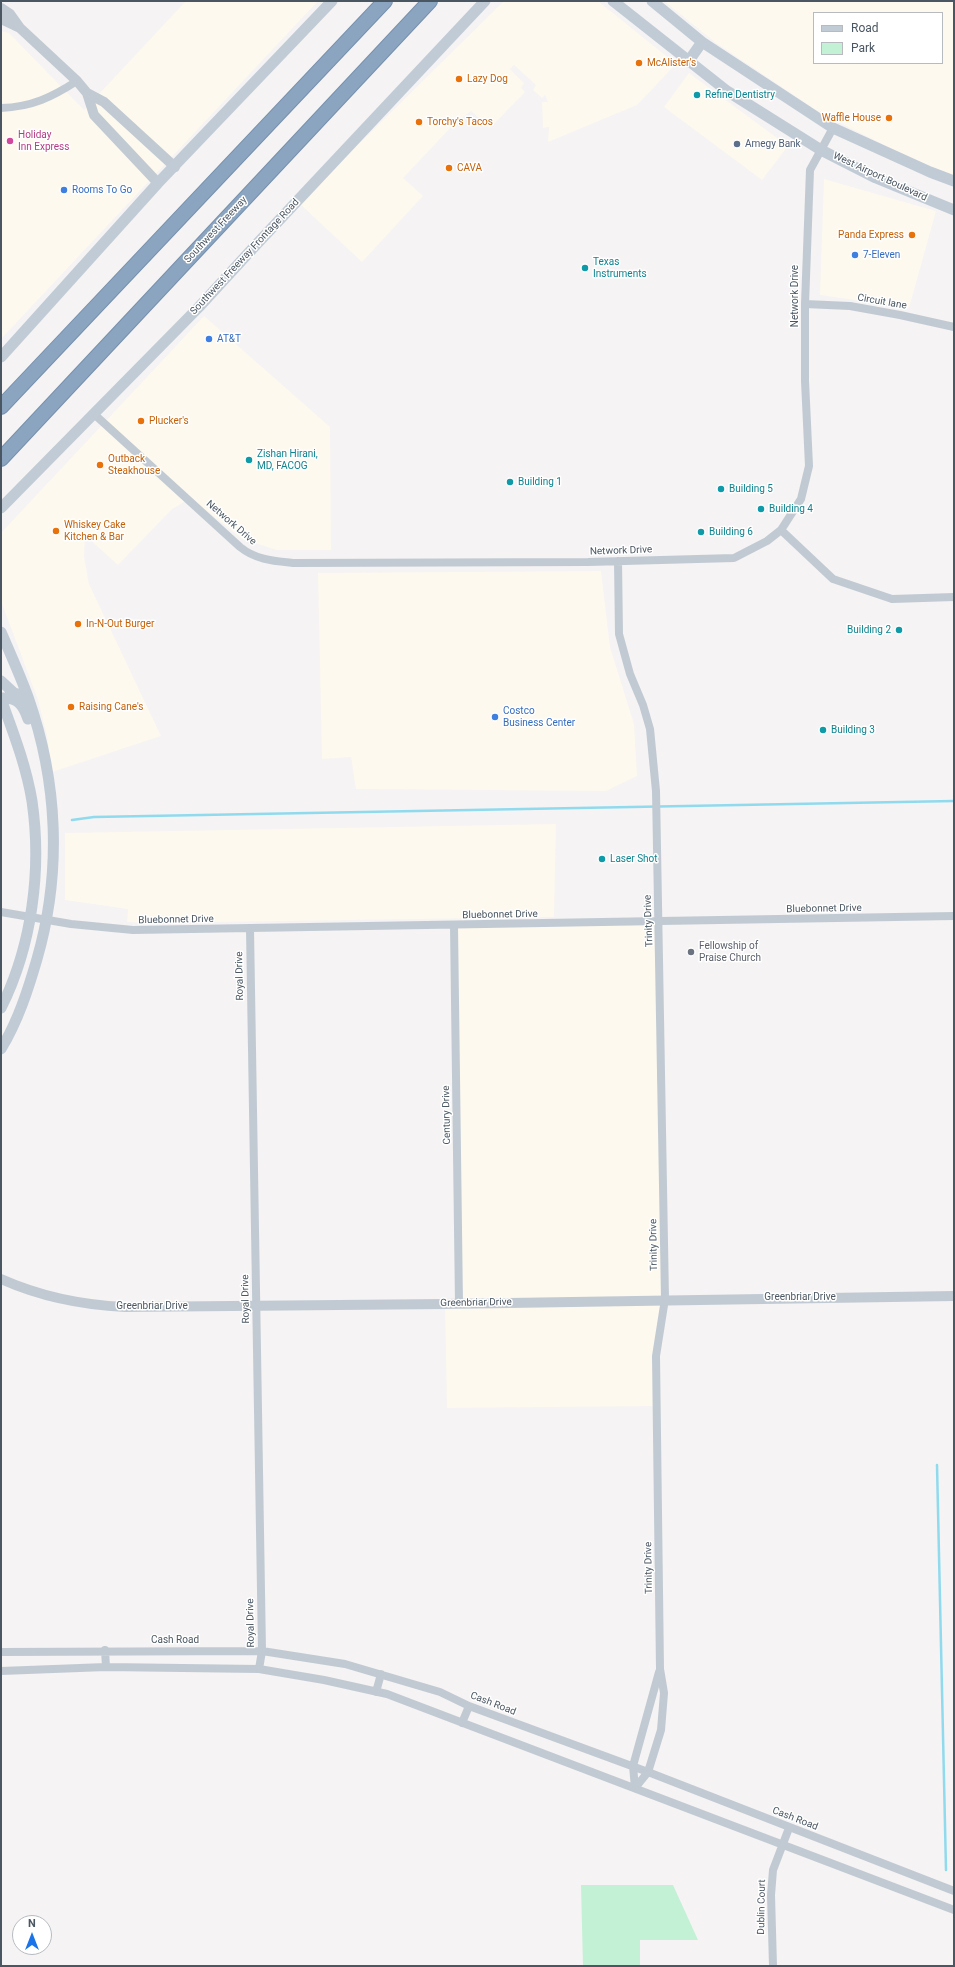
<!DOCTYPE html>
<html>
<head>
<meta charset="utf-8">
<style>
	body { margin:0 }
	#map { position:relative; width:955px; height:1967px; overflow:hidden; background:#f5f3f3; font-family:Roboto,sans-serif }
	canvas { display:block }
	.frame { position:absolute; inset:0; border:2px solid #4a5661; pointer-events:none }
	.legend { position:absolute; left:813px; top:12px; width:130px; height:52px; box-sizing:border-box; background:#fff; border:1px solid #b7bbc0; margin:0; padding:5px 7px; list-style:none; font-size:12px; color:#4a5661 }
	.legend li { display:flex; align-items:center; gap:8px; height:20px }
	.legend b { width:20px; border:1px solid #b7bbc0 }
	.north { position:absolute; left:12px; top:1915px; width:40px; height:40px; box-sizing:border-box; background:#fff; border:1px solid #b7bbc0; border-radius:50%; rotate:0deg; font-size:11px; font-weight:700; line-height:16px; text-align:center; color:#4a5661 }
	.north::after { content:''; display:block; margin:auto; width:14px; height:18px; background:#1a73e8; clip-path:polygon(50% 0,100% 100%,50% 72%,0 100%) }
</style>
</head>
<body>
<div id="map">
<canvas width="955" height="1967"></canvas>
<div class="frame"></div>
<ul class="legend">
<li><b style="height:5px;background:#c1cbd6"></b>Road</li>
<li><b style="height:11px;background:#c3f1d5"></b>Park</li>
</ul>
<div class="north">N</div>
</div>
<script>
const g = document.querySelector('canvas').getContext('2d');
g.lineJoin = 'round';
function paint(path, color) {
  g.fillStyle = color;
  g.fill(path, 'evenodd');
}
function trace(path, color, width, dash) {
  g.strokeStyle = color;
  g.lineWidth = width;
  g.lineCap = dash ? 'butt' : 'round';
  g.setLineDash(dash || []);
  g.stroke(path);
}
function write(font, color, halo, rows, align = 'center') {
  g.font = font + ' Roboto,sans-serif';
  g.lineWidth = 3;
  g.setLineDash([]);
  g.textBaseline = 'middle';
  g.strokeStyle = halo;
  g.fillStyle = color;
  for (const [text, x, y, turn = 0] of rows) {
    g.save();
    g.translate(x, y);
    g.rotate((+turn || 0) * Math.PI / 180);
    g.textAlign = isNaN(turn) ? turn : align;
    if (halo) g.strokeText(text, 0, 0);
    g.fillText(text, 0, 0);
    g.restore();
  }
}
paint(new Path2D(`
	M186,1H318L1,339V31L9,33L84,110Z
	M504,1H598L676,64L637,105L548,142L549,127L543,128L542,102H548L545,95L542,98L533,90L536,85L514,65L510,69L524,83L521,88L525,92L490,128L471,111L454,124L403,178L423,196L362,262L299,203Z
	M664,1H954V176L920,163L822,114L716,43ZM814,13H942V63H814Z
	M689,73L788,146L762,180L664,107Z
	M824,179L936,211L909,308L820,295Z
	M204,316L330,427L331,550H277L242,539L191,498L172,509L118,565L85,535L84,557L89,584L161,736L52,772L47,736L38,700L1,601V533Z
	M601,571L610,647L634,724L637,776L606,791L356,789L351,757L322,759L318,573Z
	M556,824L554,917L147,923L127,922L128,909L65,900V833Z
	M659,922L665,1299L658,1340L657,1406L447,1408L445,1304H459L454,925Z`), '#fdf9ef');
paint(new Path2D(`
	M581,1885H673L698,1940H640V1966H583Z`), '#c3f1d5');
trace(new Path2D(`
	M72,820L94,817L954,801
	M937,1465L946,1870`), '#90daee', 2.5);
const motorway = new Path2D(`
	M1,407L385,1
	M1,459L430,1`);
trace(motorway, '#7690ad', 16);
trace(new Path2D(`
	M1,108C32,107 52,97 77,81
	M805,304L850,306L900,315L954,327
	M94,414L240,547C256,560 274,561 293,563L588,562L734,558L767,541L781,530L801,499L809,466L805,381V304L810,170L833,128
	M781,530L833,579L892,599L954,597
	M618,561L619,634L630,674L643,705L650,729L656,791L665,1299L656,1356L660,1669L664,1693L661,1730L648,1772L635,1788
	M1,912L71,924L133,930L954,916
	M454,925L459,1304
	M250,929L262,1651L259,1669
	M105,1650L106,1667
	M1,1652L262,1651L345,1664L440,1692L469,1706L648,1772L954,1891
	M1,1671L106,1667L259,1669L324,1680L387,1694L954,1910
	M376,1692L381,1674
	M462,1723L469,1706
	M635,1788L633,1766L659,1672
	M773,1966L771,1895L773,1870L789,1828`), '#c1cad2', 8);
trace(new Path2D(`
	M1,8L10,14L20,28L77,81L87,93L94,115L158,183
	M1,19L20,28
	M87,93L104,102L175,167
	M1,1279C39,1296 83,1305 125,1307L445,1304L954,1296`), '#c1cad2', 10);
trace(new Path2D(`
	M613,1L727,91L821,150L876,178L954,210
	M652,1L702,42L833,128L930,172L954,181
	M688,62L702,42
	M1,357L158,183L332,1
	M1,508L199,307L254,247L485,1
	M1,632C10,653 20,675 28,697C58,782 62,872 37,959C28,990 18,1021 1,1049
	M1,681L14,693L23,695
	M1,698C17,697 23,704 28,719
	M1,699C13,732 26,765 32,801C42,870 32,946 1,1008`), '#c1cbd6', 11);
trace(motorway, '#8ba5c1', 14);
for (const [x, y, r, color] of [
	[639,63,4,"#e8710a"],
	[459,79,4,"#e8710a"],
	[697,95,4,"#0f9aa8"],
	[889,118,4,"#e8710a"],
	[419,122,4,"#e8710a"],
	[10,141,4,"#d1479c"],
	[737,144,4,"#5c6f8a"],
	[449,168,4,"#e8710a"],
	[64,190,4,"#3f7fe0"],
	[912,235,4,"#e8710a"],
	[855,255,4,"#3f7fe0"],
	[585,268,4,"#0f9aa8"],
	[209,339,4,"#3f7fe0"],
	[141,421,4,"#e8710a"],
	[249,460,4,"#0f9aa8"],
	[100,465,4,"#e8710a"],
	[510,482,4,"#0f9aa8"],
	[721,489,4,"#0f9aa8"],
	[761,509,4,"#0f9aa8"],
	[56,531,4,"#e8710a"],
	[701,532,4,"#0f9aa8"],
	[78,624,4,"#e8710a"],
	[899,630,4,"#0f9aa8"],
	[71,707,4,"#e8710a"],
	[495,717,4,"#3f7fe0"],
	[823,730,4,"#0f9aa8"],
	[602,859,4,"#0f9aa8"],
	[691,952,4,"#6b7280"]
]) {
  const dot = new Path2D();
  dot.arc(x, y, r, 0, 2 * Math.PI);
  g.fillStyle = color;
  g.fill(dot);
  trace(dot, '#fff', 1.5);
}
write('10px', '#c56008', '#fff', [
	["McAlister's",647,63],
	["Lazy Dog",467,79],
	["Waffle House",881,118,"right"],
	["Torchy's Tacos",427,122],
	["CAVA",457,168],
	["Panda Express",904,235,"right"],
	["Plucker's",149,421],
	["Outback",108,459],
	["Steakhouse",108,471],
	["Whiskey Cake",64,525],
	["Kitchen & Bar",64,537],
	["In-N-Out Burger",86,624],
	["Raising Cane's",79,707]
], 'left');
write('10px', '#0d838f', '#fff', [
	["Refine Dentistry",705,95],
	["Texas",593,262],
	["Instruments",593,274],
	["Zishan Hirani,",257,454],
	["MD, FACOG",257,466],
	["Building 1",518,482],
	["Building 5",729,489],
	["Building 4",769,509],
	["Building 6",709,532],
	["Building 2",891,630,"right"],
	["Building 3",831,730],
	["Laser Shot",610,859]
], 'left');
write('10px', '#b23c85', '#fff', [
	["Holiday",18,135],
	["Inn Express",18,147]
], 'left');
write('10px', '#4e5e75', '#fff', [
	["Amegy Bank",745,144]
], 'left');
write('10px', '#4a5661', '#fff', [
	["West Airport Boulevard",880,177,25],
	["Southwest Freeway",216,230,-47],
	["Southwest Freeway Frontage Road",245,257,-47],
	["Network Drive",795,296,-90],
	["Circuit lane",882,302,10],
	["Network Drive",231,523,41],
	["Network Drive",621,551,-2],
	["Bluebonnet Drive",824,909,-1],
	["Bluebonnet Drive",500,915,-1],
	["Bluebonnet Drive",176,920,-1],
	["Trinity Drive",649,921,-92],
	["Royal Drive",240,976,-91],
	["Century Drive",447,1115,-91],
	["Trinity Drive",654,1245,-91],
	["Greenbriar Drive",800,1297],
	["Royal Drive",246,1299,-91],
	["Greenbriar Drive",476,1303,-1],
	["Greenbriar Drive",152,1306],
	["Trinity Drive",649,1568,-91],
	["Royal Drive",251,1623,-91],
	["Cash Road",175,1640],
	["Cash Road",493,1704,21],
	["Cash Road",795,1819,21],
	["Dublin Court",762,1907,-89]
]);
write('10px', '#366cbe', '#fff', [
	["Rooms To Go",72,190],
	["7-Eleven",863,255],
	["AT&T",217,339],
	["Costco",503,711],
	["Business Center",503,723]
], 'left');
write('10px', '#5b616d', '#fff', [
	["Fellowship of",699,946],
	["Praise Church",699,958]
], 'left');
</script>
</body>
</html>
